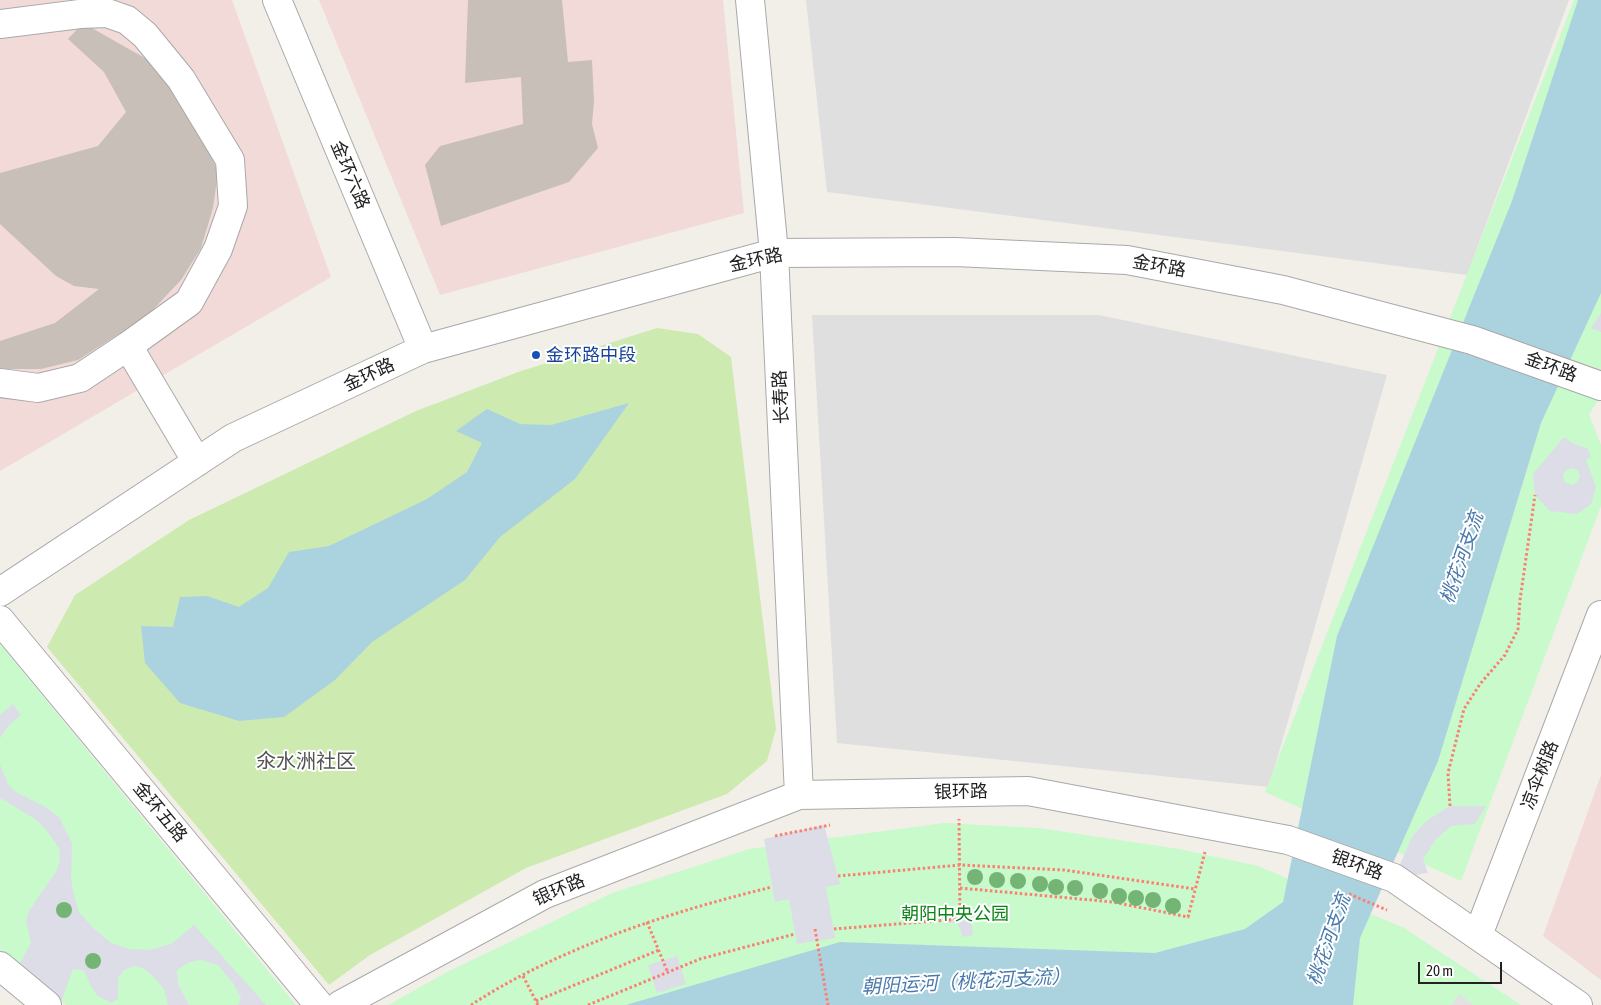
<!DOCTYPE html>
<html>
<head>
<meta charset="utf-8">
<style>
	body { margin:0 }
	#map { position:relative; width:1601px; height:1005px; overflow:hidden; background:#f2efe9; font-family:"Asap Condensed",sans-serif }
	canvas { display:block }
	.scale { position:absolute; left:1418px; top:962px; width:84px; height:22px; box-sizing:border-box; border:2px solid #222; border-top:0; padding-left:6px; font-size:15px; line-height:18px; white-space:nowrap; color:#222; -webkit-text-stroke:4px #fff; paint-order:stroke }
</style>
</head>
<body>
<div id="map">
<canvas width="1601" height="1005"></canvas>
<div class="scale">20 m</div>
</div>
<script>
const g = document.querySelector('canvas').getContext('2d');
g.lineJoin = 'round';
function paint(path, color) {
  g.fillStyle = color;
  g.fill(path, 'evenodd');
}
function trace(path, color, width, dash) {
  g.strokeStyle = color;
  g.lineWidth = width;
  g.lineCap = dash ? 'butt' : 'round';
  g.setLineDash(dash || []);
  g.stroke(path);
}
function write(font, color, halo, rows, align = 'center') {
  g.font = font + ' "Asap Condensed","Noto Sans SC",sans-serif';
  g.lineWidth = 4;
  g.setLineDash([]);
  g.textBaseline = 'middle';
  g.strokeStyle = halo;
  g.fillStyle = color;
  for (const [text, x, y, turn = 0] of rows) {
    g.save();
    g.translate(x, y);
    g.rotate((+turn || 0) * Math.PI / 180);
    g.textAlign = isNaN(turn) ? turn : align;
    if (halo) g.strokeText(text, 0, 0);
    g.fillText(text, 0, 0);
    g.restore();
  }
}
paint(new Path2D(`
	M806,0H1569L1467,275L827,192Z
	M812,315H1099L1387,375L1269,787L837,743Z`), '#e0dfdf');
paint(new Path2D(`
	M0,0H232L331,277L0,471Z
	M319,0H723L744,213L440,295Z
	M1601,775V980L1543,936Z`), '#f2dad9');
paint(new Path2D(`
	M657,328L698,334L731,357L776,729L767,761L727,794L526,868L370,955L329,985L47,647L75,595L189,520L416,411L518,372Z`), '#cdebb0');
paint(new Path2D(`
	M1574,0H1601V396L1589,414L1601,445V506L1461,881L1265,792Z
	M0,644L296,1005H66L0,950Z
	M944,823L1039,828L1179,849L1258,866L1404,928L1521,1005H388L447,972L612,893L749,849Z`), '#c8facc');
paint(new Path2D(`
	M1460,994L1473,1005H1451Z`), '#e2e2e2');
paint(new Path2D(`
	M1601,313V332L1591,328Z
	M1564,437L1574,444L1587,448L1591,457L1586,460L1596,487L1591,504L1577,514L1550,511L1535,495L1533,474ZM1573,468L1578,471L1580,476L1577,483L1571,485L1564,481L1563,475L1566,470Z
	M13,704L21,715L10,724L0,738V715Z
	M0,765L8,784L16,792L47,808L59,817L72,843L71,879L74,895L79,912L93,928L111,943L130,949L151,950L173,943L194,925L266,1005H238L241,998L233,983L218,965L201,960L190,962L177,970L178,984L189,1005H168L164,989L154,977L144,969L134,966L124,970L118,978V999L111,1003L98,996L91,986L84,970L73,969L61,1002L20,963L31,943L26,921L29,911L57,870L60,860L59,848L44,827L35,819L0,798Z
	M1450,806H1486L1475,824L1451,826L1436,839L1423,859L1428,873L1394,878L1412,837L1426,821Z
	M824,825L840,884L826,887L835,938L797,944L789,899L775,902L764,839Z
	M970,906L973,935L963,937L957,922L943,924V918L958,917L960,907Z
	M677,956L686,984L657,993L648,965Z`), '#dddde8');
paint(new Path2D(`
	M1578,0H1601V293L1541,423L1438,761L1360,938L1353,1005H626L840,942L1155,953L1245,929L1283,902L1337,636L1512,201Z
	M629,403L575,479L500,537L465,580L372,642L335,680L284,717L239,721L180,703L145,663L141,626L173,627L180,597L207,596L239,607L268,588L289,552L329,546L427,499L467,472L482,443L456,431L487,409L520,424L551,425Z`), '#aad3df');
paint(new Path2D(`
	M468,0H562L568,62L592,60L594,101L592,124L598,148L569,182L441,226L425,165L440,146L523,124L521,77L465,83Z
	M83,23L150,61L194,117L218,172L213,208L201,248L181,280L147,316L78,360L41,369H0V341L55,323L99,289L74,286L56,276L0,224V173L98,146L126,112L104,72L68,39Z`), '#c7bfb8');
const minor = new Path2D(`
	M277,0L423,349
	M750,0L774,253L799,795
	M0,24L80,14L107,13L127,20L145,35L181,79L230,160L233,206L218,249L189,302L128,346
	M0,383L38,388L80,378L128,346L197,462
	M0,592L233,438L423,349L774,253L955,252L1127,260L1283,290L1472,340L1601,386
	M0,620L319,1005
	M1478,935L1601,615
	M0,966L47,1005
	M340,1005L545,894L799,795L1028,791L1288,840L1394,878L1578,1005`);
trace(minor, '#a9a9a9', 30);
trace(new Path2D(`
	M1450,806L1448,773L1464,709L1480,684L1505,655L1518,629L1520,600L1535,495
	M775,836L830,825
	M838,876L960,865L1064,870L1195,889
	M960,888L1113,902L1188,917L1205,852
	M1349,894L1387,910
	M647,922L668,973
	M815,929L828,1005
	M834,929L960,919L959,819
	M523,976L538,1005
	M536,1001L659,950
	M471,1005C560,947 670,912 772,887
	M588,1005L700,959L795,934`), '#fa8072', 3, [2.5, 2.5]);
trace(minor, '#fff', 28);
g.fillStyle = '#74b475';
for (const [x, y] of [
	[975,877],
	[997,880],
	[1018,881],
	[1040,884],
	[1056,887],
	[1075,888],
	[1100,891],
	[1119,896],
	[1136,898],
	[1153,900],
	[1173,906],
	[64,910],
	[93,961]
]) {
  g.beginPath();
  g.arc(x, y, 8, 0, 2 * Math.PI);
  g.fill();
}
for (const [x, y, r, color] of [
	[536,355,5,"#1a4fb4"]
]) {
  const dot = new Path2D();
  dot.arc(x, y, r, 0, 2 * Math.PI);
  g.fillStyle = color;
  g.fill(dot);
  trace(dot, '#fff', 2);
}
write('18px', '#222', '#fff', [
	["金环六路",350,175,67],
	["金环路",756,260,-12],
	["金环路",1159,266,10],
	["金环路",1551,367,20],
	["金环路",369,375,-25],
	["长寿路",781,397,-93],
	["凉伞树路",1540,775,-69],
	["银环路",961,792,-1],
	["金环五路",160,812,50],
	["银环路",1357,865,20],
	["银环路",559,890,-23]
]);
write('18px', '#164399', '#fff', [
	["金环路中段",546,355]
], 'left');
write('18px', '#0c8416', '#fff', [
	["朝阳中央公园",955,914]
]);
write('italic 19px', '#4a7aab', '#fff', [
	["桃花河支流",1462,558,-71],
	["桃花河支流",1329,940,-71],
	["朝阳运河（桃花河支流）",966,982,-3]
]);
write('20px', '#555', '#fff', [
	["氽水洲社区",306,762]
]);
</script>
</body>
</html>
